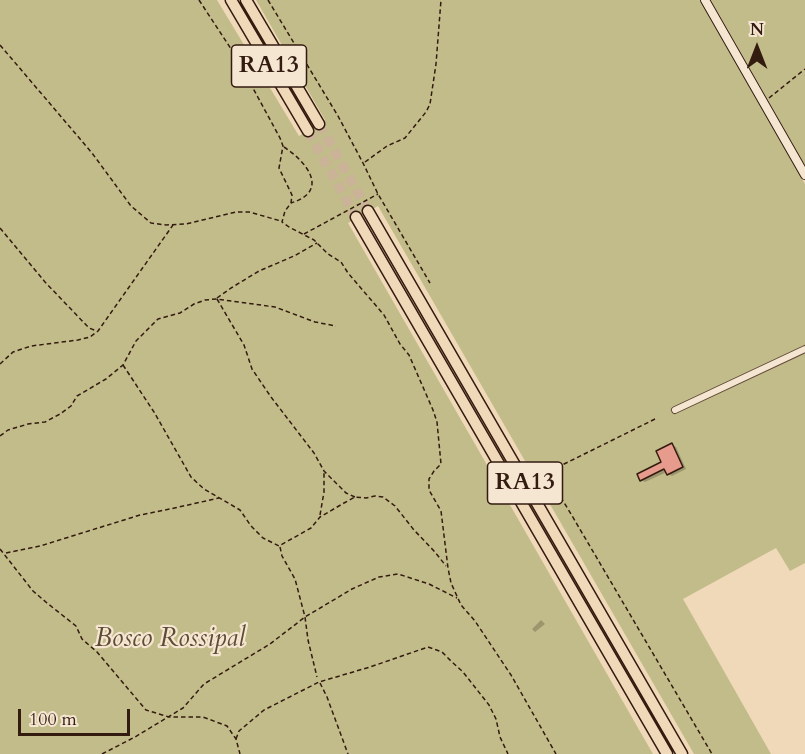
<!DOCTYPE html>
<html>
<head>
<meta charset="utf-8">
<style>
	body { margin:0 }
	#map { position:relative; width:805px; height:754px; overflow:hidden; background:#f0d9b9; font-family:Cardo,serif }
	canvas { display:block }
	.north { position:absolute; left:727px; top:18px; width:60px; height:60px; -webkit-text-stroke:4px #f5e6d2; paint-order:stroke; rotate:0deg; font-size:16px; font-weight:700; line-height:24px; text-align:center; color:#331b10 }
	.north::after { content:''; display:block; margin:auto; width:21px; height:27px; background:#331b10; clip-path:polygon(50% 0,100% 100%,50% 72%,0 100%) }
	.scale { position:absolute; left:18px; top:709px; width:112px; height:27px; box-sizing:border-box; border:3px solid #331b10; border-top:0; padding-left:8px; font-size:18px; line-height:21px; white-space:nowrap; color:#331b10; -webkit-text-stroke:4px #f5e6d2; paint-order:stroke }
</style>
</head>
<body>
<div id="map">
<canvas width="805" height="754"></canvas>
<div class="north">N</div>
<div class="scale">100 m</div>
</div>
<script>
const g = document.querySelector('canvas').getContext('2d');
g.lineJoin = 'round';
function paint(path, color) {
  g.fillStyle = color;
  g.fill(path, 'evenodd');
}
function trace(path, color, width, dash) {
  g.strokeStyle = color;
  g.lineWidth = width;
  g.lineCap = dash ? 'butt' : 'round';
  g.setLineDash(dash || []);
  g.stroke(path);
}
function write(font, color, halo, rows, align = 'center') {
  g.font = font + ' Cardo,serif';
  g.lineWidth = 4.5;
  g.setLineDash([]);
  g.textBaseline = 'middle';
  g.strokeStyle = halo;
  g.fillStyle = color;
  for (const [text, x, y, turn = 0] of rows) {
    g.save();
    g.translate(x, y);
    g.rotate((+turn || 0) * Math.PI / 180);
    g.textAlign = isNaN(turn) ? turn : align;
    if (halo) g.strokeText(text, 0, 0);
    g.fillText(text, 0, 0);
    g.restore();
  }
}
paint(new Path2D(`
	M0,0H217L299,136L325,120L256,0H700L805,184V563L790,571L776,548L683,599L771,754H694L378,206L348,223L653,754H0Z
	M711,0H805V165Z`), '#c2bc8a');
paint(new Path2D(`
	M672,445L676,447L686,469L672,476L668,474L667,472L645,482L641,480L662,463Z
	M541,620L545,624L535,632L532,629Z`), '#0003');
const building = new Path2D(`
	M672,443L683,467L667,475L664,469L640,481L637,474L661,462L656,451Z`);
paint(building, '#e69b8c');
trace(building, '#331b10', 1.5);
trace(new Path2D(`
	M319,124L368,211
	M308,131L356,217`), '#cab397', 10, [10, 5]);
const street = new Path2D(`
	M675,410L805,349`);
const secondary = new Path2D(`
	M705,0L805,175`);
const highway = new Path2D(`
	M231,0L308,131
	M246,0L319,124
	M368,211L682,754
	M356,217L667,754`);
trace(street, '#624a3a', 8);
trace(secondary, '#331b10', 10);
trace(highway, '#331b10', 13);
trace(new Path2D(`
	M199,0L235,55L280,138L283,146L279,168L292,195L291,203L285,211L282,222L289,227L314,240L328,254L341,262L348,273L384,315L400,344L409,355L433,410L437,422L441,464L434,471L429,479V490L441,511L448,568L451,583L461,605L475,621L511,675L556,754
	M268,0L338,116L363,163L378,194L430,283
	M0,45L92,153L131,206L151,223L166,225L186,224L236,212H249L281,221
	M769,98L805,69
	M284,147C307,162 330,191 291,203
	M365,162L387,146L405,138L426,112L430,104L436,64L441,0
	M0,228L45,282L89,328L97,331
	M304,234L378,194
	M217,298L231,288L259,271L294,256L317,243
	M217,299L244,345L252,369L271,397L314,453L324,471L346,493L355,497
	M0,364L13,352L31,346L78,340L90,337L98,331L173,225
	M123,365L154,412L191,477L204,489L240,510L251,526L263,538L279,546L311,528L320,517L344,503L355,497L366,498L375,496L383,497L395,506L414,530L435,552L446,566
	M655,419L546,473L571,514L712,754
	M0,436L8,430L28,424L45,422L60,414L71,406L77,396L106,379L123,365L136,341L158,319L180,313L194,304L205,300L216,299L275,307L315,322L336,326
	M320,515L324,492V472
	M280,547L282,556L295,579L305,617L308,640L317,677
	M0,549L33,591L47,603L76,626L82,639L97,652L146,710L169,717H203L227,726L236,739L240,754
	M6,553L40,546L140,515L170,509L219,498
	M320,683L327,697L348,754
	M236,739L239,731L264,710L319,682L370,667L428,647L442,652L451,661L463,672L489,705L496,719L500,737L508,754
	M102,754L135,737L183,708L204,684L270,644L305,617L352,589L379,577L398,574L429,584L457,598`), '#331b10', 1.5, [4.5, 3]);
trace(street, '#f5e6d2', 6);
trace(secondary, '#f5e6d2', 8);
trace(highway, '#f0d9b9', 10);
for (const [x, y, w] of [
	[269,66,75],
	[525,483,75]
]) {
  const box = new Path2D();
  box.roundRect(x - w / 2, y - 21, w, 42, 4.5);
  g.fillStyle = '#f5e6d2';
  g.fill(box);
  trace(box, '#331b10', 1.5);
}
write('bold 24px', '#331b10', null, [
	["RA13",269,66],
	["RA13",525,483]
]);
write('italic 26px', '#5e4b35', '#f5e6d2', [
	["Bosco Rossipal",170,640]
]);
</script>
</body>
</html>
